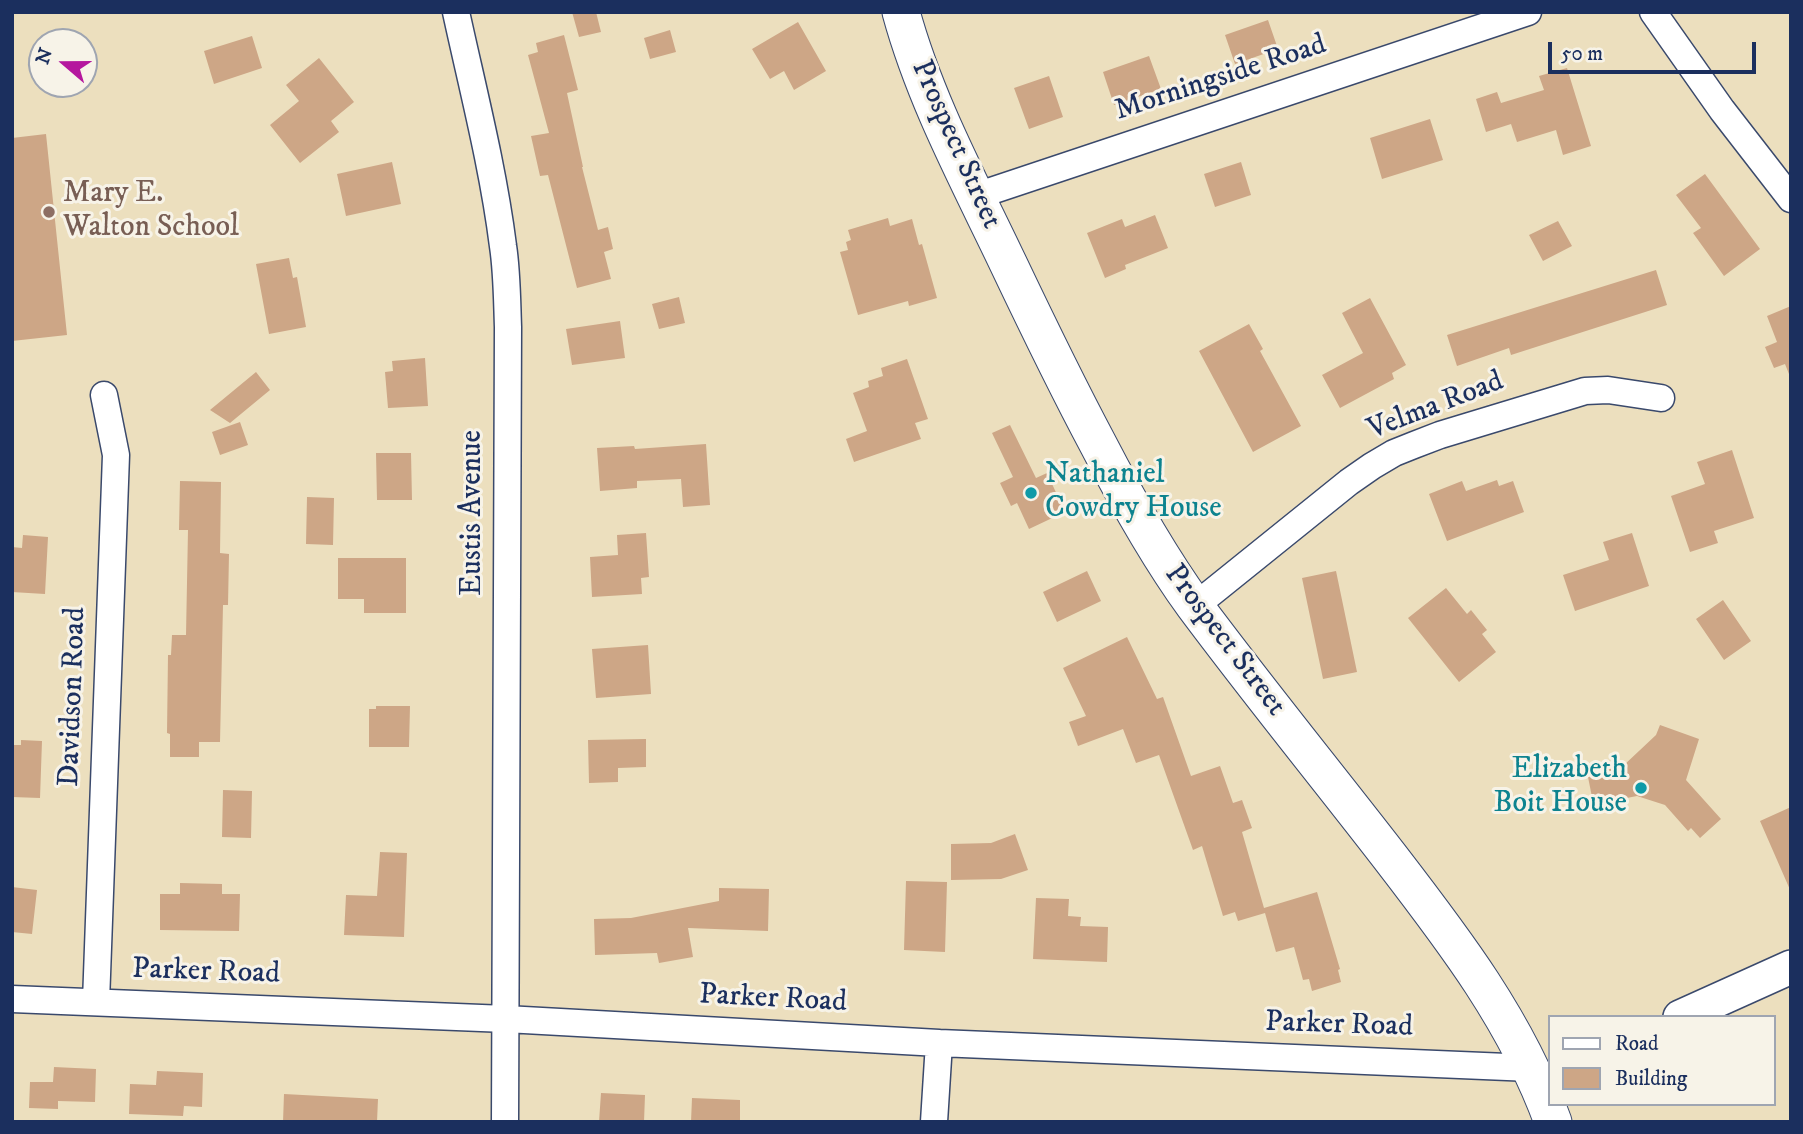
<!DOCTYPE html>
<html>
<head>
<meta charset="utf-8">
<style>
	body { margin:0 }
	#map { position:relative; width:1803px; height:1134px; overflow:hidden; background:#ecdfbe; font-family:"IM FELL DW Pica",serif }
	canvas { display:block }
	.frame { position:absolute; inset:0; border:14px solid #1b2f5e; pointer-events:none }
	.legend { position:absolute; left:1548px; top:1015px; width:228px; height:91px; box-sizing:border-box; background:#f7f3e8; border:2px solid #9fa5b1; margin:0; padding:9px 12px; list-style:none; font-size:21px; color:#1b2f5e }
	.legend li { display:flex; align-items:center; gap:14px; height:35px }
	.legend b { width:35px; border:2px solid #9fa5b1 }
	.north { position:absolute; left:28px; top:28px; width:70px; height:70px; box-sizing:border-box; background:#f7f3e8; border:2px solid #9fa5b1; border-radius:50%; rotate:290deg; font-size:19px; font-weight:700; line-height:28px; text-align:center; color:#1b2f5e }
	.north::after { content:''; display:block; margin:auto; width:24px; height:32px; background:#b5179e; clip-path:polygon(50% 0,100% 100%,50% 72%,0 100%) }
	.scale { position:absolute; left:1548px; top:42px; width:208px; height:32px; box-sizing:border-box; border:4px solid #1b2f5e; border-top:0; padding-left:9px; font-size:21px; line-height:24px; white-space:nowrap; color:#1b2f5e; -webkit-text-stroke:5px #f7f3e8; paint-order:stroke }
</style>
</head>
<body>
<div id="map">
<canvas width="1803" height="1134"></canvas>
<div class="frame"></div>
<ul class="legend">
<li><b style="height:9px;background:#fff"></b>Road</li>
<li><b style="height:19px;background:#cda686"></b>Building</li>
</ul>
<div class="north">N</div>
<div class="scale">50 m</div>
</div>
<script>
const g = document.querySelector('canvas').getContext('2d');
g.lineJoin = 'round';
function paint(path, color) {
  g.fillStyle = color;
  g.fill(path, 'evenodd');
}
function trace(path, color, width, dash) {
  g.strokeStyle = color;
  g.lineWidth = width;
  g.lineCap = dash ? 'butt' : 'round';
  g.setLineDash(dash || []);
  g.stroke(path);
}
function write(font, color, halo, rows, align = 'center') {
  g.font = font + ' "IM FELL DW Pica",serif';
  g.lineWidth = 6;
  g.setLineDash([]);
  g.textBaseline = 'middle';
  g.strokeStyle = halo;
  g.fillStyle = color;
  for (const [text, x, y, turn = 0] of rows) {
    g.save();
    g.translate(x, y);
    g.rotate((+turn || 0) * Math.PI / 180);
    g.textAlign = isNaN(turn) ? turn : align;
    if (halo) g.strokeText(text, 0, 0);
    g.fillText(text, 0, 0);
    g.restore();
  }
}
paint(new Path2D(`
	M572,12H596L601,32L579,37Z
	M1268,20L1278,49L1235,64L1225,35Z
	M798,22L826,71L794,90L784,71L770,79L752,49Z
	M670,30L676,52L650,59L644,38Z
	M564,35L578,90L567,93L583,167H582L598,230L608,227L613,249L604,252L611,279L577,288L548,175L540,176L531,136L549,133L528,55L538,52L536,43Z
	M252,36L262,68L214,84L204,51Z
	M1149,56L1161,89L1114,105L1103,72Z
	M319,58L354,102L331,121L339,132L300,163L270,125L299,101L286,85Z
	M1567,68L1591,146L1563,155L1556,130L1517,142L1511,124L1486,132L1476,99L1497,92L1501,103L1544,90L1539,76Z
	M1049,76L1063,117L1029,129L1014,88Z
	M1430,119L1443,160L1382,179L1370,138Z
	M46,134L67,335L12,341V138Z
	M392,162L401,204L346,216L337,174Z
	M1241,162L1251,195L1215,207L1204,174Z
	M1705,174L1760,249L1724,276L1693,233L1701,228L1676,195Z
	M1155,215L1168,248L1125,265L1126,269L1105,278L1087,233L1122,219L1125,227Z
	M888,218L890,226L912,219L919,245L922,244L937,298L909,306L908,301L858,315L840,252L848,250L846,242L851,240L848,230Z
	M1558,221L1572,246L1543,261L1529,235Z
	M289,258L293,278L297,277L306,327L269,334L256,264Z
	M1656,270L1667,305L1511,355L1509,348L1457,366L1447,335Z
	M679,297L685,323L659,329L652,304Z
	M1370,298L1406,365L1392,373L1394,379L1340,408L1322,375L1363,353L1342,313Z
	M1791,306V374H1789L1785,364L1774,368L1765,347L1777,342L1767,316Z
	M620,321L625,358L572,365L566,329Z
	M1249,324L1263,349L1260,351L1301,426L1253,452L1199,351Z
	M425,358L428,406L388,408L385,372L393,371L392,361Z
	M907,359L928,419L915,423L921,439L854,462L846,439L867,431L853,393L869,387L868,381L883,376L881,368Z
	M256,372L270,390L230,423L210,410Z
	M240,422L248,445L220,455L212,432Z
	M1010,425L1036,478L1047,473L1065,512L1029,529L1017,503L1011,506L1000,483L1013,477L992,433Z
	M706,444L710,505L683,507L681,479L637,481V488L600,491L597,448L634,446L635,449Z
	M1732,450L1754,518L1714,531L1718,543L1690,552L1671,496L1705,484L1697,462Z
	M376,453H411L412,500H377Z
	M1497,480L1499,486L1513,481L1524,512L1447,541L1429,494L1462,481L1466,491Z
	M180,481L221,482L220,553L229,554L228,605H223L220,742H199V757H170V734L167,733L168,655H171L172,635H186L188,530H179Z
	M307,497L334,498L333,545L306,544Z
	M646,533L649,577L641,578L642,594L592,597L590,557L618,555L617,535Z
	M1632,533L1649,586L1575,611L1563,575L1609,560L1603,542Z
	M23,535L48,537L45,594L12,592V547L22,548Z
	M338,558H406V613H364V599H338Z
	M1087,571L1101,601L1057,622L1043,592Z
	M1336,571L1357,672L1323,679L1302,578Z
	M1446,588L1467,614L1471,610L1487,630L1482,634L1496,652L1459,682L1408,618Z
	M1723,600L1751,641L1724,660L1696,619Z
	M1127,637L1157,699L1163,697L1191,776L1220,766L1233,803L1242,800L1252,828L1242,832L1264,908L1317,892L1340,969L1338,970L1341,982L1312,991L1309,979L1303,980L1294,947L1276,952L1265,913L1238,921L1235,912L1223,916L1202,846L1193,850L1159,755L1136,763L1123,729L1078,746L1069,722L1086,716L1063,668Z
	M648,645L651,694L596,698L592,649Z
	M376,706H410L409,747H369V709H376Z
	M1660,725L1699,739L1686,780L1721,819L1700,838L1691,828L1688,831L1665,805L1637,796L1606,802L1605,799L1593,802L1588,777L1601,774L1600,771L1623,766L1656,735Z
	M646,739V767L618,768V782L589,783L588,740Z
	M21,740L42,741L40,798L12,797V745H21Z
	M223,790L252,791L251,838L222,837Z
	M1791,807V892L1760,821Z
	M1015,834L1028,870L1001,879L951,880V844L991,843Z
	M380,852L407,853L404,937L344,935L346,895L377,896Z
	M906,881L947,882L945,952L904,950Z
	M180,883L222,884V894H240L239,931L160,930V894H180Z
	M12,887L37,890L32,934L12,932Z
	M719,888L769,889L768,931L688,928L693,957L659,963L657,953L595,955L594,919L631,918L719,901Z
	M1036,898L1069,899L1068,916L1081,917L1080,926L1108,927L1107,962L1033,959Z
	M54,1067L96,1069L95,1102L58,1101V1109L29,1108L30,1082H53Z
	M157,1071L203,1073L202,1107L184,1106L183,1116L129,1114L130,1084L156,1085Z
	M601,1093L645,1095L644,1122H599Z
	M284,1094L378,1099L377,1122H283Z
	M692,1098L740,1100V1122H691Z`), '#cda686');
const minor = new Path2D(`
	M456,12C473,90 493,167 503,246C507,272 507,300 508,327L505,1122
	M1653,12L1722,110L1791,199
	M976,196L1528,12
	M1195,606L1349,482L1372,466L1394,453L1414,445L1440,435L1585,391L1608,390L1661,398
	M12,999L506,1019L939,1043L1531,1068
	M96,1002L116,455L104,395
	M934,1122L939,1043`);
const tertiary = new Path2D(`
	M1680,1017L1791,967`);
const secondary = new Path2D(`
	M901,12C925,100 969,181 1008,263C1037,324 1066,384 1098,444C1127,500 1157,554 1194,605C1258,691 1325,773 1390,857C1454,940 1517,1022 1553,1122`);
trace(minor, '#3a496c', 29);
trace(tertiary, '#3a496c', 36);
trace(secondary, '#3a496c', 39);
trace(minor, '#fff', 26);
trace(tertiary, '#fff', 33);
trace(secondary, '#fff', 37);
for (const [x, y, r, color] of [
	[49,212,7,"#8d6e63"],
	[1031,493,7,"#0f9aa8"],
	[1641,788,7,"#0f9aa8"]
]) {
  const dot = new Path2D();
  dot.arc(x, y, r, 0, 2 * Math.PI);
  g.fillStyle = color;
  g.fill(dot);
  trace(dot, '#f7f3e8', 2.5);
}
write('30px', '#1b2f5e', '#f7f3e8', [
	["Morningside Road",1221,79,-18],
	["Prospect Street",955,145,66],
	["Velma Road",1436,407,-21],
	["Eustis Avenue",474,513,-90],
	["Prospect Street",1224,641,53],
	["Davidson Road",74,697,-88],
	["Parker Road",206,973,2],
	["Parker Road",773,1000,3],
	["Parker Road",1339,1026,2]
]);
write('30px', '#785e54', '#f7f3e8', [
	["Mary E.",63,195],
	["Walton School",63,229]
], 'left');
write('30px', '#0d838f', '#f7f3e8', [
	["Nathaniel",1045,476],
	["Cowdry House",1045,510],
	["Elizabeth",1627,771,"right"],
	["Boit House",1627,805,"right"]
], 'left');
</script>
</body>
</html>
